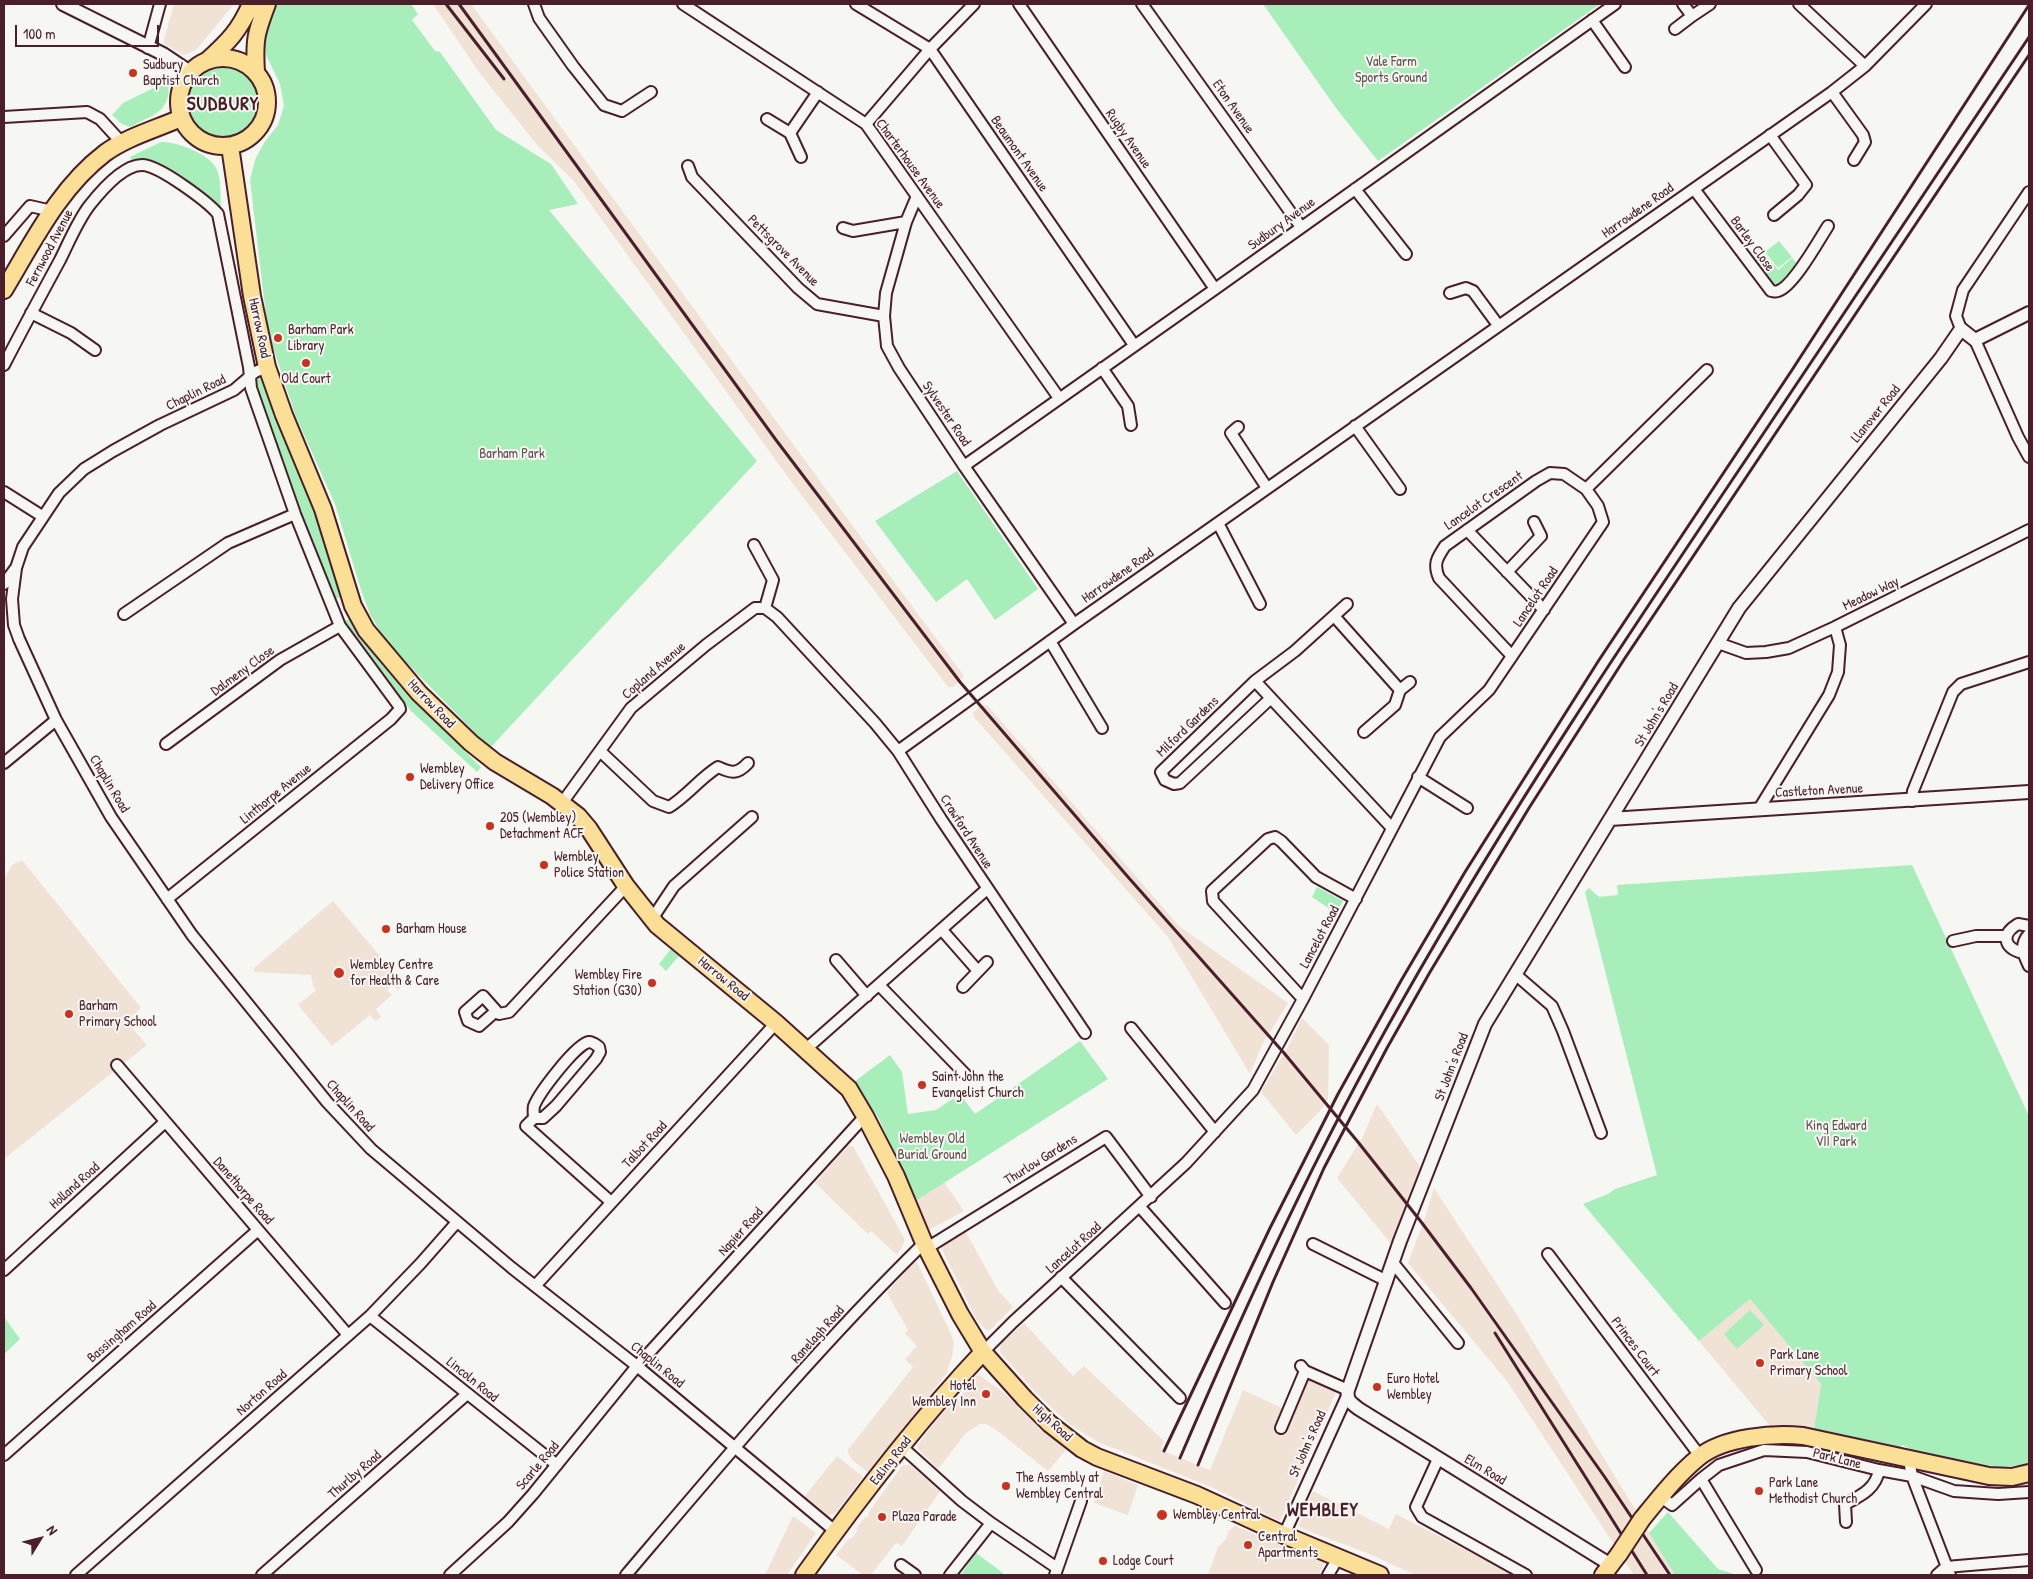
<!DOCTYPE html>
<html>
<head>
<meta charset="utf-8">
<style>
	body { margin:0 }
	#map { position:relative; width:2033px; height:1579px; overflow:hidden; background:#f6f6f2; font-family:"Patrick Hand",sans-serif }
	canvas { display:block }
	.frame { position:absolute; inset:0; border:5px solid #4a1f2b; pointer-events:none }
	.north { position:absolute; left:15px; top:1514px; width:50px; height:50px; -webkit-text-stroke:4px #f6f6f2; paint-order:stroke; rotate:54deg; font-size:14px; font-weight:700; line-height:20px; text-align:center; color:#4a1f2b }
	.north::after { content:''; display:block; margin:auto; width:18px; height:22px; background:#4a1f2b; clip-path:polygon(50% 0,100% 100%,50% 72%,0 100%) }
	.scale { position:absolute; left:15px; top:25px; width:144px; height:22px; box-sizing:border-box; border:2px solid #4a1f2b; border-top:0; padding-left:6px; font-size:15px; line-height:18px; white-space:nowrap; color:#4a1f2b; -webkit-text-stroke:4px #f6f6f2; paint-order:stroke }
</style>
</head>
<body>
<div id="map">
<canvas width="2033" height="1579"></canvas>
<div class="frame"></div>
<div class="north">N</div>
<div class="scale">100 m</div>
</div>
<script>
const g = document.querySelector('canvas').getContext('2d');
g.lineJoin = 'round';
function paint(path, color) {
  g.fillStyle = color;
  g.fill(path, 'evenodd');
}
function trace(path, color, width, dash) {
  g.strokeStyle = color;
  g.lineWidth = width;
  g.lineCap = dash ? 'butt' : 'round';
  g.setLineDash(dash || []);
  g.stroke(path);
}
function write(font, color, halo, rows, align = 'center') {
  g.font = font + ' "Patrick Hand",sans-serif';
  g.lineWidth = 4;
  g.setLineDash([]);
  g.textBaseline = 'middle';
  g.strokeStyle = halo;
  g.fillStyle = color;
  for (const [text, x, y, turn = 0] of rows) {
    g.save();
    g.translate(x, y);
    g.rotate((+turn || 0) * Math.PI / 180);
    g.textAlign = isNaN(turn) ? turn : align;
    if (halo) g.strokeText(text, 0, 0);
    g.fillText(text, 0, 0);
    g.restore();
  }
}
paint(new Path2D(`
	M174,4H234L196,50L184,55L163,43Z
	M433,4H471L866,544L964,676L953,687H948L793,484L574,181L538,146L479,72Z
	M983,705L988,706L1179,926L1288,1003L1263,1043L1250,1074L1168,937L974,717L973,712Z
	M22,860L141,1008L126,1021L147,1045L4,1159V879L12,865Z
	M333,901L404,984L398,990L393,985L387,990L392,995L376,1009L381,1017L376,1021L370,1015L332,1046L298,1005L316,990L313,986L311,975L254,972V968Z
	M1302,1018L1329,1045L1328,1099L1320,1111L1296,1135L1261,1092L1287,1049Z
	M1377,1104L1421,1168L1403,1212L1393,1246L1337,1178L1362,1138Z
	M848,1146H853L904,1238V1243L897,1255L871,1231L868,1234L815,1183Z
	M944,1182L964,1211L929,1230L917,1200Z
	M1434,1188L1515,1312L1675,1575H1634L1507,1381L1408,1263L1425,1218Z
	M965,1231L998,1290L1013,1307L990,1330H986L976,1319L941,1247Z
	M917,1262L951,1334L954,1343L952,1357L946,1374L869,1473L852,1460L847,1451L913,1367L905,1359L917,1346L905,1333L908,1330L887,1293L912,1264Z
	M1750,1299L1821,1384L1814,1429L1796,1426H1770L1699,1341Z
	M1024,1323L1073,1376L1084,1366L1164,1441L1161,1450L1210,1470L1243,1390L1282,1408L1274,1427L1285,1431L1306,1378L1336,1392L1280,1521L1211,1487L1098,1442L1069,1424L1037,1394L1000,1352L1001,1344Z
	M978,1374L1004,1393L1066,1450L1048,1471L995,1429L986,1424H980L966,1433L938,1469L918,1449V1446L922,1439L950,1403L957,1396L959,1398Z
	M837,1456L863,1477L834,1514L828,1516L804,1497Z
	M910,1465L941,1490L902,1546L896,1543L871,1575H863L836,1555L849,1538L851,1539L855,1534L858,1530L856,1529L865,1517L867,1518L869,1514L868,1513L902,1466Z
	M1104,1471L1138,1485L1128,1515L1094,1503Z
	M1313,1491L1389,1529L1396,1514L1514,1575H1415L1367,1553L1308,1531L1298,1526Z
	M793,1516L816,1533L787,1575H765Z
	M1235,1526L1324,1563L1319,1575H1208L1218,1547L1226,1539L1229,1530Z`), '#f1e2d6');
paint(new Path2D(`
	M278,4H411L418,14L412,20L435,51L440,52L496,130L551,164L578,204L549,210L757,461L490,748L399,655L382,635L370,614L362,593L335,504L296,417L268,332L250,180L255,160L264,143L278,125L284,106L280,84L266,55L264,42L266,29Z
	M1263,4H1600L1378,161L1336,108Z
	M186 103a38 38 0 1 1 76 0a38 38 0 1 1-76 0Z
	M168,81C172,112 154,114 130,127L122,124L112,115L123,103Z
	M161,142C175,141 206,153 214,165C222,175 220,194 221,207L211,198L148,160H131L130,157Z
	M1779,241L1792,257L1778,268L1765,252Z
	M1764,253L1778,270L1792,258L1800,267L1777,288L1771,287L1752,262Z
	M260,377L319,523L341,597L336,599L297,506L255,381Z
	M957,471L1038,589L995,620L967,579L936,602L875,521Z
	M349,619L367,646L409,697L481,767L477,772L411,711L351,634L343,621Z
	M1912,865L2029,1116V1464L2003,1467L1968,1463L1911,1450L1903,1445L1898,1448L1814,1429L1821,1384L1750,1299L1699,1341L1583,1204L1608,1194L1615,1189L1657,1175L1585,892L1589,888L1599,897L1618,895L1617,885Z
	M1317,887L1343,901L1336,913L1312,897Z
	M671,949L679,956L666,971L659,964Z
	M1080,1041L1108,1079L917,1200L879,1119L854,1082L890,1055L902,1072L908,1114L936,1110L960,1094L975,1114Z
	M1750,1310L1764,1325L1737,1349L1724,1334Z
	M4,1317L20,1339L4,1354Z
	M1668,1512L1718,1569L1737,1575H1675L1649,1533Z
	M976,1553L1003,1573L1002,1575H965L962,1573Z`), '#a7eebb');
const minor = new Path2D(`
	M534,4L539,18L573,66L604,105L622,111L651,92
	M683,4L866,124L1059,398
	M856,4L930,49L1134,345
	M1019,4L1215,289
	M1142,4L1301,227
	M1683,4L1692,16L1710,4
	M1799,4L1865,66
	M1592,20L1625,67
	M1675,29L1692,16
	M148,48L160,4
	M1832,92L1863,135L1865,142L1854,160
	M4,117L87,112L100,119L122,143
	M767,119L790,133L801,157
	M866,124L930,49L974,4
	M790,133L818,92
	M1770,135L1806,185L1798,195L1774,215
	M688,166L692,177L798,288L817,304L884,316
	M1355,189L1406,254
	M1694,189L1771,291C1773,291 1776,292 1778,291C1793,287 1819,240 1828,226
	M917,196L906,222L886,293L884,316L887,346L899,368L964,466L1074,624
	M843,228L853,231L906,222
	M4,236L30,206L52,211
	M1450,293L1466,288L1473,291L1498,325
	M31,313L71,333L95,350
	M1961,329L1956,316L1963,290L2029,192
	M1975,340L2018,437L2029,457
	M4,365C22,330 41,295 60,260C69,242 77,222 89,206C100,192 123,165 142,165C159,165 208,202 218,214L249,367L251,388L295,514L340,626L399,706L400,709L391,719L167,899
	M267,367L255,372L234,390L160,425L113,451L84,469L59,493L23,547L16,568L12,599L14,625L19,639L56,720L111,817L192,935L327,1102L371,1149L512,1268L637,1366L835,1531
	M1102,368L1128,406L1131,425
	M1355,426L1400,489
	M1238,427L1231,433L1267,488
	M964,466L1215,289L1615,4
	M1586,489L1707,370
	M4,492L42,516
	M1218,523L1260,604
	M1467,530L1544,610
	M754,545L773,580L765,608
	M1507,572L1541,536L1534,522
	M4,584L15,569
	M765,608L777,617L875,723L898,751L941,819L1085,1033
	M124,614L228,543L295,514
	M1334,616L1400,690
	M1050,641L1102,728
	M1718,643L1746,653L1766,652L1789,648L1835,627L2029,530
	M1255,681L1391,827
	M1271,698L1180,783L1174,784L1165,780L1161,772L1255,681L1295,651L1347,604
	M1364,732L1395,705L1400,690L1410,682
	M166,744L280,660L340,626
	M600,751L653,801L669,807C687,796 699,779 718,767C731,773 737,775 748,763
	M898,751L1074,624L1832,92L1865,66L1926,4
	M4,763L56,720
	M1418,777L1467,808
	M1912,801L1913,791L1953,692L1961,684L2029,662
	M562,803L631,708L706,645L755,608H765
	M1759,809L1829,695L1838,672L1840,645L1835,627
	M652,919L674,886L752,817
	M942,930L978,971
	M2029,934C2019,945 2023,954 2029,966
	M1953,941L1976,936H2006
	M2023,953C2003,948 2001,934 2018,924L2029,926
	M836,960L867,996
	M1515,974L1552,1006L1563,1031L1601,1133
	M879,985L966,1075
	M963,987L987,962
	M1303,999L1213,901L1212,891L1268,839L1275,837L1281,841L1316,877L1356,899
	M496,1011L479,1026L468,1021L465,1012L483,996L499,1014L509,1012L626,886
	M1131,1028L1215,1132
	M806,1049L987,889
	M117,1065L348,1335
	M534,1118C534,1114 533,1110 534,1106C539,1093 576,1044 589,1042C593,1042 596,1045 599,1047L600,1052L596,1059L556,1106L543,1118H534L526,1126L611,1202
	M1140,1207L1225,1303
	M1313,1244L1387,1281
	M927,1248L1106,1137L1151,1197
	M1548,1254L1700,1456
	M1394,1264L1458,1343
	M4,1270L165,1122
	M1061,1277L1180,1398
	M535,1286L776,1023
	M370,1316L557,1465
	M983,1352L1013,1322L1186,1163L1253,1090L1303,999L1440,737L1489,690L1603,522L1598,506L1586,489L1564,474L1550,473L1536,481L1445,546C1437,558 1433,564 1439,578L1512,656
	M1301,1366L1305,1371L1348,1390
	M1281,1428L1305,1371
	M902,1447L962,1501L991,1523L1057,1568
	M4,1455L258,1230
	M1438,1459L1416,1507L1422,1517L1526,1575
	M1909,1460L1912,1476L1950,1575
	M1701,1479L1756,1570
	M1660,1496L1672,1505L1701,1479L1719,1465L1764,1450L1807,1452L1879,1470L1912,1476L1954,1491L1998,1494L2029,1492
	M1846,1522L1845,1504C1860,1496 1876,1489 1879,1470
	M1284,1535L1347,1396
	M901,1565L915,1575
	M76,1575L370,1316L421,1263L457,1222
	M262,1575L466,1395
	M450,1575L508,1522L533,1494L637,1366L865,1116
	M626,1575C722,1462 818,1347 924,1243
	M950,1575L991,1523
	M1055,1575L1081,1501
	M1328,1575L1338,1558
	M1937,1575L1946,1567L2029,1560`);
const tertiary = new Path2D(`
	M63,4L163,54L190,72
	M1610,819L2029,792
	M1611,1565L1359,1409C1351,1403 1346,1400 1348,1390L1400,1241L1485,1024L1739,608L1941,358L1961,329L1975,340L2029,313`);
const primary = new Path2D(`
	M179 102a44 44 0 1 1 88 0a44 44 0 1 1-88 0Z
	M207,61C229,41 239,31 251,4
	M256,72C254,40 256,33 267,4
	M230,146L252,296L267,367L284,415L323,509L353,606L366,630L419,693L471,743L495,762L552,796L578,816L589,829L626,886L657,925L776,1023L849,1089L865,1116L896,1176L924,1243L960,1314L983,1352L1025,1399L1050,1424L1082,1449L1097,1457L1197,1495L1284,1535L1380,1575
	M4,290C33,242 59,188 105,153C127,137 156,129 181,118
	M1642,1519C1659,1498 1678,1474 1699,1457C1724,1437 1773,1433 1803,1436L1989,1476L2012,1477L2029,1473
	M804,1575C859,1498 918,1421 983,1352
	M1603,1575L1619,1554`);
trace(minor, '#4a1f2b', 14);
trace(tertiary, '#4a1f2b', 16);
trace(primary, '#4a1f2b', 20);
trace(minor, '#f6f6f2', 10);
trace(tertiary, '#f6f6f2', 12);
trace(primary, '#fbdf96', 16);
trace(new Path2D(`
	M446,4L504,79
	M459,4L776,440L960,682L1128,877L1284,1053L1358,1142L1422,1223L1471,1288L1604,1476L1670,1575
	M1495,1333L1647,1575
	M1164,1451L1270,1228L1338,1094L1402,979L1465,872L1599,660L1792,370L2029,5
	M1180,1458C1247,1302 1318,1148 1402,1001C1509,812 1630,632 1751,452C1844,314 1936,175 2029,37
	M1198,1465L1273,1282L1324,1168L1387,1048L1430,972L1529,808L1625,658L2029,55`), '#4a1f2b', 3);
const primaryBridge = new Path2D(`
	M1619,1554L1642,1519`);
trace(primaryBridge, '#4a1f2b', 20, []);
trace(primaryBridge, '#fbdf96', 16);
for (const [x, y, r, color] of [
	[133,73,5,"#c8321e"],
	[278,338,5,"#c8321e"],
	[306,363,5,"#c8321e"],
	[410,777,5,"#c8321e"],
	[490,826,5,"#c8321e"],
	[544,865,5,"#c8321e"],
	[386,929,5,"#c8321e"],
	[339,973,6,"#c8321e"],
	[652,983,5,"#c8321e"],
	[69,1014,5,"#c8321e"],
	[922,1085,5,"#c8321e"],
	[1760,1363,5,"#c8321e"],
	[1377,1387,5,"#c8321e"],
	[986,1394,5,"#c8321e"],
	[1006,1486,5,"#c8321e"],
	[1759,1491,5,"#c8321e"],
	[1162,1515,6,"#c8321e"],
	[882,1517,5,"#c8321e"],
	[1248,1545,5,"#c8321e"],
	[1103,1561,5,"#c8321e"]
]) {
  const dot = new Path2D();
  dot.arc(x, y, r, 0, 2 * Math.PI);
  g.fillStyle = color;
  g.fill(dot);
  trace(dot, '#f6f6f2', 2);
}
write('14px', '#61534f', '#f6f6f2', [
	["Vale Farm",1391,62],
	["Sports Ground",1391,78],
	["Barham Park",512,454],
	["King Edward",1836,1126],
	["VII Park",1836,1142],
	["Wembley Old",932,1139],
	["Burial Ground",932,1155]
]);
write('14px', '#4a1f2b', '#f6f6f2', [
	["Sudbury",143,65],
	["Baptist Church",143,81],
	["Barham Park",288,330],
	["Library",288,346],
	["Old Court",306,379,"center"],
	["Wembley",420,769],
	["Delivery Office",420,785],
	["205 (Wembley)",500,818],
	["Detachment ACF",500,834],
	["Wembley",554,857],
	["Police Station",554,873],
	["Barham House",396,929],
	["Wembley Centre",350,965],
	["for Health & Care",350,981],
	["Wembley Fire",642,975,"right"],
	["Station (G30)",642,991,"right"],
	["Barham",79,1006],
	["Primary School",79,1022],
	["Saint John the",932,1077],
	["Evangelist Church",932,1093],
	["Park Lane",1770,1355],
	["Primary School",1770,1371],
	["Euro Hotel",1387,1379],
	["Wembley",1387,1395],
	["Hotel",976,1386,"right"],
	["Wembley Inn",976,1402,"right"],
	["The Assembly at",1016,1478],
	["Wembley Central",1016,1494],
	["Park Lane",1769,1483],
	["Methodist Church",1769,1499],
	["Wembley Central",1173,1515],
	["Plaza Parade",892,1517],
	["Central",1258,1537],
	["Apartments",1258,1553],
	["Lodge Court",1113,1561]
], 'left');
write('14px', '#4a1f2b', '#f6f6f2', [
	["Eton Avenue",1233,107,55],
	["Rugby Avenue",1128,139,55],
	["Beaumont Avenue",1019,154,55],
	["Charterhouse Avenue",910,164,54],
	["Harrowdene Road",1638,211,-35],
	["Sudbury Avenue",1282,224,-36],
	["Barley Close",1752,244,54],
	["Fernwood Avenue",50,248,-62],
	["Pettsgrove Avenue",783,251,45],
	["Harrow Road",259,328,78],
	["Chaplin Road",196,393,-26],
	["Sylvester Road",946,414,56],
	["Llanover Road",1876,414,-51],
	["Lancelot Crescent",1484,501,-35],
	["Harrowdene Road",1118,576,-35],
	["Meadow Way",1871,594,-26],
	["Lancelot Road",1536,597,-56],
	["Dalmeny Close",243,671,-36],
	["Copland Avenue",654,671,-41],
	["Harrow Road",431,704,46],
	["St John's Road",1657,715,-59],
	["Milford Gardens",1188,727,-44],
	["Chaplin Road",109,784,59],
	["Castleton Avenue",1819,791,-3],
	["Linthorpe Avenue",276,794,-39],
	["Crawford Avenue",966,832,57],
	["Lancelot Road",1320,937,-62],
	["Harrow Road",723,979,39],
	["St John's Road",1452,1067,-69],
	["Chaplin Road",350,1106,48],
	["Talbot Road",645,1145,-47],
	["Thurlow Gardens",1041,1160,-32],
	["Holland Road",75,1186,-42],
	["Danethorpe Road",243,1191,49],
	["Napier Road",741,1232,-48],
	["Lancelot Road",1074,1248,-42],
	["Bassingham Road",122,1332,-41],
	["Ranelagh Road",818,1335,-48],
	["Princes Court",1635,1347,53],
	["Chaplin Road",657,1365,39],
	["Lincoln Road",472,1380,39],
	["Norton Road",262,1393,-41],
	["High Road",1052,1423,42],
	["St John's Road",1308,1444,-66],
	["Park Lane",1837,1459,14],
	["Ealing Road",891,1461,-52],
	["Scarle Road",538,1466,-50],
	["Elm Road",1485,1470,31],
	["Thurlby Road",355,1475,-41]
]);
g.letterSpacing = '1px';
write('bold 19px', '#4a1f2b', '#f6f6f2', [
	["SUDBURY",223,105],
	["WEMBLEY",1323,1511]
]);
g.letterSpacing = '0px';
</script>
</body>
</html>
